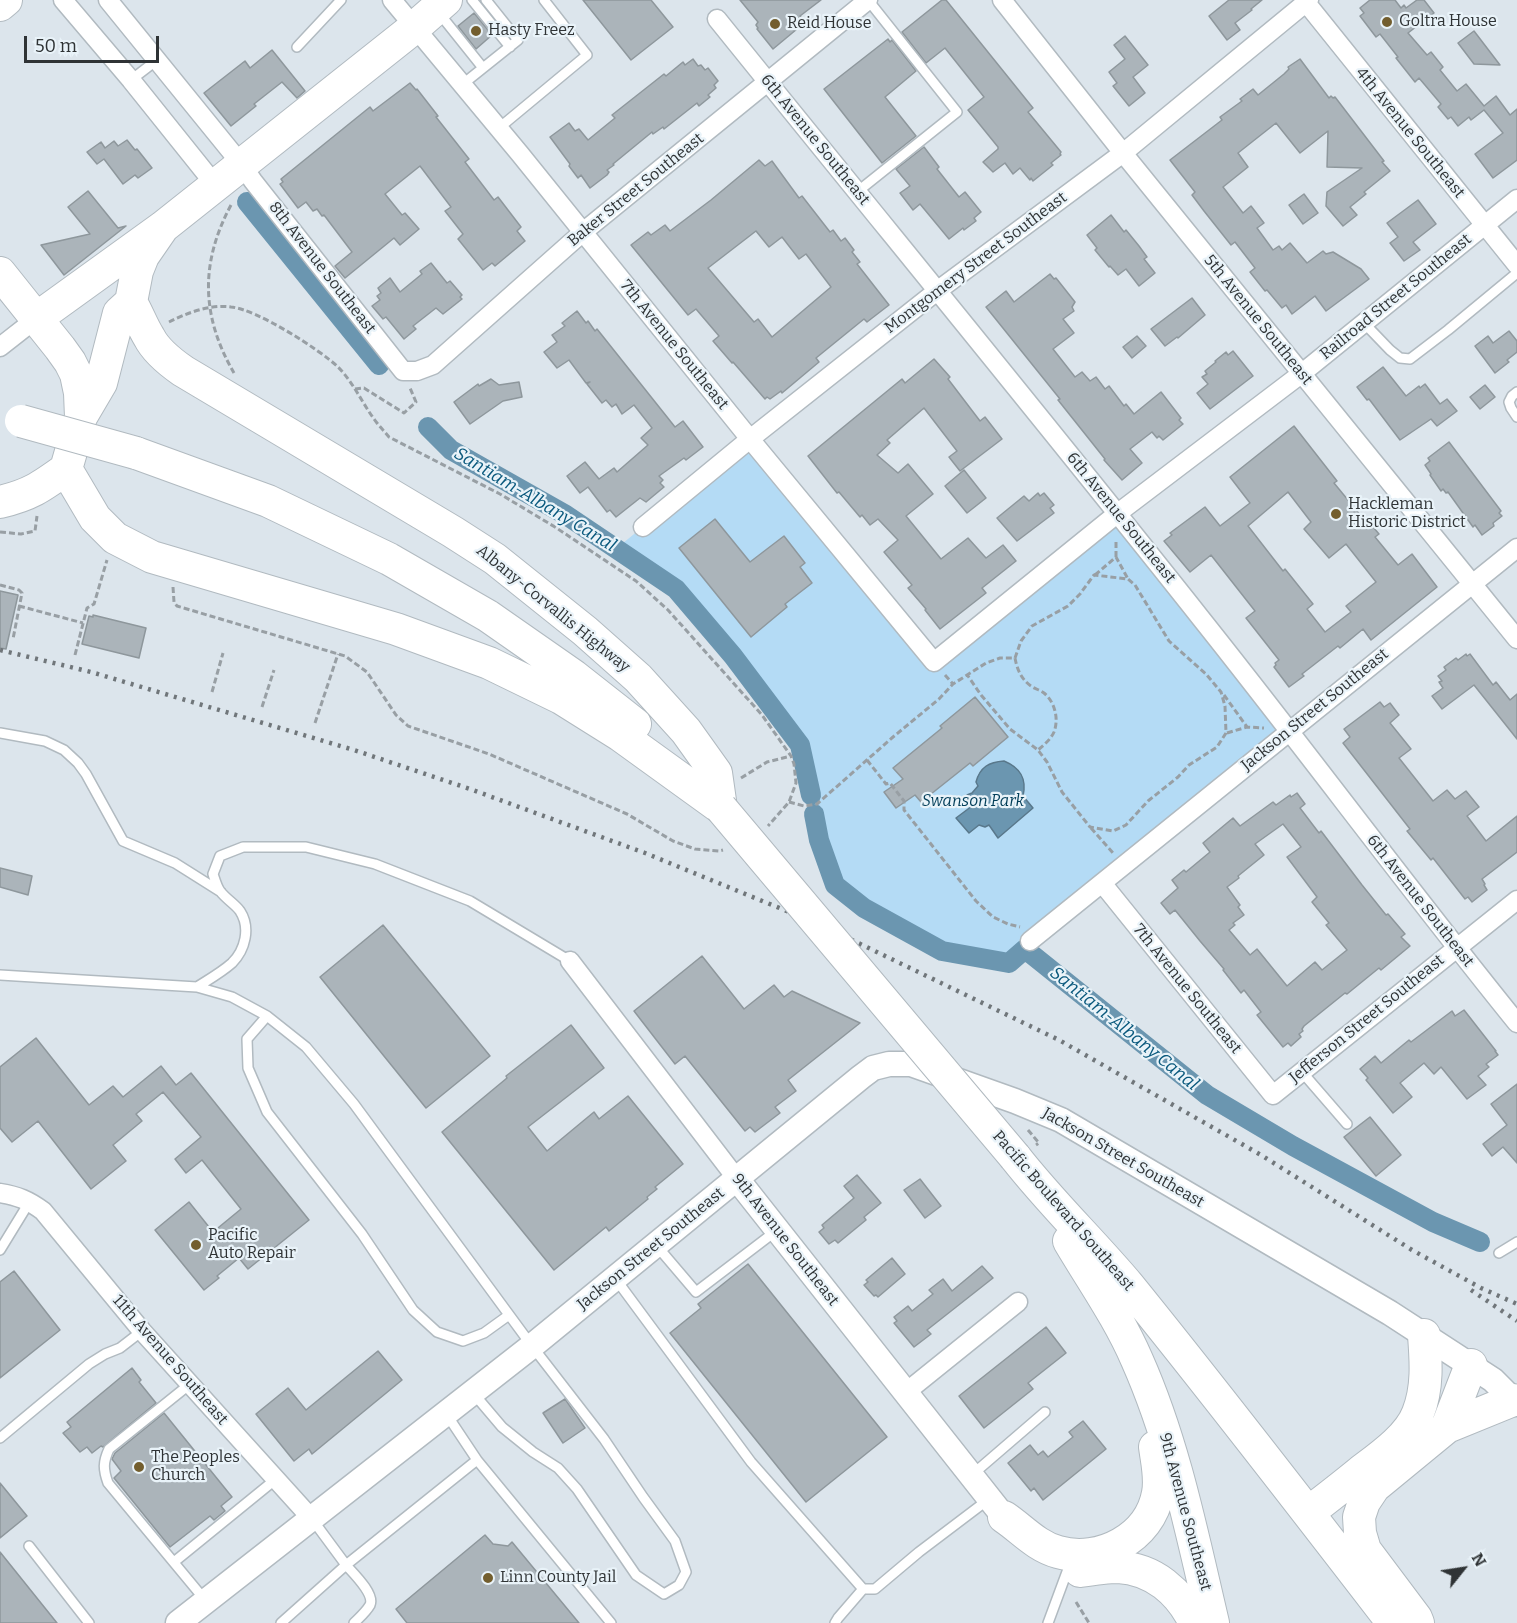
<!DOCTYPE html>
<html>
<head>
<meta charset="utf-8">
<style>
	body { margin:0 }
	#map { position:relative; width:1517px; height:1623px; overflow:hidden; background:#dce5ec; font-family:Bitter,serif }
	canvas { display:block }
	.north { position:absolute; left:1433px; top:1539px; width:60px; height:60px; -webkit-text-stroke:4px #e9f3f9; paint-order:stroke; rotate:60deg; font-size:16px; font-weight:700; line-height:24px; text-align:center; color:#2f3335 }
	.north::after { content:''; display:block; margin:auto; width:21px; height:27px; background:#2f3335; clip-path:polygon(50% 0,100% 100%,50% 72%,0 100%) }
	.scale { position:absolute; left:24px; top:36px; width:135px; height:27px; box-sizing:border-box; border:3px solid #2f3335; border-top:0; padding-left:8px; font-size:18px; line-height:21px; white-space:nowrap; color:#2f3335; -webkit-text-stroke:4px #e9f3f9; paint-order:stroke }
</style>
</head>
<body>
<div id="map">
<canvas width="1517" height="1623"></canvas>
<div class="north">N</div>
<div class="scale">50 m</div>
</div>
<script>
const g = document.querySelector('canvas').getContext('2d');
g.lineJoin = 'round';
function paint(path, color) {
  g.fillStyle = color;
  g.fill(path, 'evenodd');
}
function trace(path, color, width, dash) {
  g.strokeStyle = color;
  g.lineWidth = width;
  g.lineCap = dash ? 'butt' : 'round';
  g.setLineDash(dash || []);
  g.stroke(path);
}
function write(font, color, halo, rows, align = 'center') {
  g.font = font + ' Bitter,serif';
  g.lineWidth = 4.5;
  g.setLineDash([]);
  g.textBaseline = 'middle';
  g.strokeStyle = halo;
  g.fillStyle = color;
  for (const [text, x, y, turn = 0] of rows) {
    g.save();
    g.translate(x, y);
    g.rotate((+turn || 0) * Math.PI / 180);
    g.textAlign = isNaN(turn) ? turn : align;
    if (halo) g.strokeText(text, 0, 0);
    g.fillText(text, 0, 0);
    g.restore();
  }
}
paint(new Path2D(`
	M750,439L934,662L1118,513L1290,730L1009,963L942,951L864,908L835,885L819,840L800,745L733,656L676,589L617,548Z`), '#b4dbf5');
const water = new Path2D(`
	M1004,761C1021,768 1027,779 1023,796L1033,808L998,838L989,825L985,827L979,825L969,833L956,818L972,806L973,808L974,807L973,801L971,799L968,800L967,795L972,793L978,786L976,782C980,767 989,762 1004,761Z`);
paint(water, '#6b96b0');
trace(water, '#59788b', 1.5);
trace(new Path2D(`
	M247,202L379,365
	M428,427L451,450L566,515L676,589L733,656L800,745L811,795
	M814,814L819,840L835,885L864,908L942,951L1009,963L1025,949L1207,1095L1293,1146L1433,1222L1480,1242`), '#6b96b0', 20);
const building = new Path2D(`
	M583,0H651L673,27L631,60Z
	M740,0H821L800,16L803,20L801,21L803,24L773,49L757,29L758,28L756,25L758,22Z
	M942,0H946L1033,108L1028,112L1061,152L1060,154L1061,155L1051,163L1053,165L1033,181L1031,178L1030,180L1020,168L1013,174L1005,163L993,172L983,162L998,149V147L968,110L984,97L945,48L926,63L902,32Z
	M1229,0H1262L1251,9L1252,10L1235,23L1240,30L1227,40L1209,16Z
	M1370,0H1395L1401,8L1404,5L1406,8L1417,0H1424L1434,13L1408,33L1427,55L1431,52L1443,67L1440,70L1457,91L1466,84L1484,106L1496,96L1510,115L1517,109V160L1493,178L1475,154L1503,133L1484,110L1471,120L1469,117L1458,126L1451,117L1448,119L1438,107L1441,104L1419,78L1415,82L1396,58L1398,57L1380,34L1376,37L1360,16L1364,13L1360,8Z
	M474,13L492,35L476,49L458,26Z
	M1474,31L1500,65L1474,64L1458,43Z
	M1125,36L1148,65L1133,77L1145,93L1129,106L1113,86L1117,83L1109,72L1125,59L1114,45Z
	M888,39L890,42L892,40L916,71L885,97L916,136L882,163L824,89Z
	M272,50L305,91L297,98L282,82L254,104L256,106L231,126L204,93L245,61L250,68Z
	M693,59L698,66L701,65L705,70L708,68L718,81L714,85L716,88L708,95L710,97L699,106L697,103L664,129L663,127L653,134L652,132L613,164L614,165L607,170L609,172L607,175L590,188L581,175L578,178L569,166L570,164L550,137L569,123L575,131L579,129L588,140L615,118L612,115L664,74L666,76L683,62L685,65Z
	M1300,59L1329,98L1331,96L1333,98L1335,97L1384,161L1382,162L1390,171L1364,192L1366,194L1350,207L1357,215L1343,226L1326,206L1327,192L1362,168L1327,167L1328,131L1300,153L1276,123L1238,153L1248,167L1223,187L1243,213L1251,206L1264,223L1257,228L1273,250L1279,246L1282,250L1290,243L1307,263L1323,251L1326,254L1333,252L1361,269L1369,279L1326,311L1315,296L1292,314L1286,305L1282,308L1267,290L1265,291L1250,272L1255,268L1235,242L1231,245L1204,211L1192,195L1195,192L1170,160L1222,120L1220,117L1242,101L1240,99L1253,89L1258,95L1284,74L1289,69L1288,67Z
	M410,83L416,90L417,89L438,116L436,117L469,159L465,162L494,200L498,197L521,227L517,231L525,241L495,266L492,263L483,270L458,239L463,234L445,211L451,207L420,166L385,194L402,215L405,213L419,229L400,245L394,238L345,278L335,266L352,252L324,215L322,216L317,209L313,211L306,202L298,208L280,184L283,182L281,179L370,107L373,111Z
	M127,140L135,150L137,149L152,168L138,178L135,175L123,184L104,159L97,164L87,152L101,142L105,148L114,141L118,146Z
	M924,147L939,167L937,169L959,197L965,192L981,212L974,218L976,221L964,230L963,228L949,239L920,204L913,210L900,193L910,186L896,169Z
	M759,160L765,166L772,161L799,198L802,196L830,232L833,230L841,241L845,238L854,250L852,252L860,262L857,264L889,305L867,322L864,319L816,358L819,362L782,393L781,391L770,399L767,397L765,399L733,362L732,363L713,341L719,336L696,309L688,315L631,245L648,232L651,235L665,225L670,231L711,200ZM756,231L769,247L782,237L799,259L806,254L831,287L772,337L758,319L754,322L708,268Z
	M88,191L118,228L126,226L64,275L41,245L90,234L68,207Z
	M1304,194L1318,213L1303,224L1289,205Z
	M1418,200L1436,224L1413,242L1420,250L1404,261L1390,243L1398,237L1387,223Z
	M1111,215L1124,232L1126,230L1139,246L1147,257L1144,259L1155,273L1139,286L1126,269L1118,275L1110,266L1109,267L1095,250L1097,248L1087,235Z
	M431,263L447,283L450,281L462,295L460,297L462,299L443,314L436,308L413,326L416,329L404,339L386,317L383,319L372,306L380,300L377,296L381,293L378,288L390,278L400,292L422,274L420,271Z
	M1050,274L1054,279L1056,278L1075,302L1072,307L1074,311L1063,319L1074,333L1053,349L1075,377L1082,372L1090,381L1096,377L1105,389L1109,386L1124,406L1126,404L1134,414L1161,392L1181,418L1179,420L1183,424L1163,440L1159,436L1157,438L1152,432L1130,449L1142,463L1122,480L1104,460L1105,459L1058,400L1060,399L986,307L1006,291L1014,302Z
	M1192,298L1205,315L1178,338L1177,337L1165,346L1151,329Z
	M577,311L586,323L588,321L595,331L597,329L675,427L683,421L703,447L686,460L684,458L659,476L663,480L660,483L664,487L646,502L640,498L616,517L610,510L607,512L588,487L580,493L567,476L585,462L599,479L614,468L617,472L648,445L641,438L652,428L634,405L622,414L616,404L612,407L606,400L602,403L587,384L590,382L586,383L569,360L557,368L544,352L557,342L552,335L565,326L562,323Z
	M1509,331L1517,341V352L1507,360L1509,362L1495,373L1475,346L1488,336L1493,343Z
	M1137,336L1146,346L1132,358L1123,347Z
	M1233,351L1253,376L1210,409L1197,393L1208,384L1202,377L1207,374L1205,371L1216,362L1215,361L1226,352L1228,355Z
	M934,359L950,377L948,379L980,421L985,417L1002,439L960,471L949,457L957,451L924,408L887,440L890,443L877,455L898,473L908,464L933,494L906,516L941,559L968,538L986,558L1003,545L1016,561L982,588L986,593L940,629L925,610L926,609L908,588L912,585L884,552L898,540L878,519L870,525L862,515L860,517L839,492L837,493L808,456L902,379L905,383Z
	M1383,367L1406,396L1419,386L1420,388L1425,384L1440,404L1447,399L1457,411L1437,426L1431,419L1400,440L1369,399L1367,400L1357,387Z
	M491,379L499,385L519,382L522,397L503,401L470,424L454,402L478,384L479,386Z
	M1485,385L1495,397L1480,409L1470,397Z
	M1294,426L1337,481L1334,483L1366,522L1368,521L1379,534L1375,537L1398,565L1412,554L1437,587L1371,640L1363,629L1340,648L1338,646L1302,674L1304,676L1289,687L1274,667L1276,665L1275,663L1279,660L1246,618L1255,611L1211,555L1190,572L1164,541L1172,535L1170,533L1205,507L1220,526L1250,503L1230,477ZM1288,492L1311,522L1304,529L1329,558L1346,544L1376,582L1346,606L1351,612L1325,632L1307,609L1313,604L1285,569L1283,571L1248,526Z
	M1449,442L1501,511L1499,513L1502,516L1493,523L1494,526L1482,535L1475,525L1473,527L1448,492L1446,493L1443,489L1441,491L1430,475L1431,474L1425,465L1430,461L1428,458Z
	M964,470L986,498L967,513L945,486Z
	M1038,493L1040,496L1044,493L1054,505L1050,508L1054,513L1017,541L997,518L1024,496L1029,501Z
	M715,519L750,562L784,536L805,563L800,567L812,583L785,604L787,607L751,637L679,548Z
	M0,591L18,595L6,649L0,648Z
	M93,615L146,628L139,658L82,644L89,616L93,617Z
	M1466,654L1467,656L1470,654L1493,685L1496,682L1510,700L1517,694V739L1474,685L1442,709L1432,696L1443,688L1439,682L1442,681L1438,676L1446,670L1444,667L1456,658L1458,660Z
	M975,697L1008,737L973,766L970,763L921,802L915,795L896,808L884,792L903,779L893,768L942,728L940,726Z
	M1380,702L1384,707L1390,703L1399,715L1390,723L1411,749L1399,758L1433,801L1447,790L1455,799L1466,791L1479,807L1467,816L1486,841L1517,816V852L1482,879L1485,884L1484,885L1487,890L1472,902L1468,897L1465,899L1433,858L1431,860L1407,831L1410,829L1343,743L1350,737L1344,729Z
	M1297,793L1305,804L1300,808L1319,833L1321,831L1362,885L1386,915L1388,914L1405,934L1401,937L1410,946L1381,970L1379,968L1347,994L1345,993L1304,1026L1302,1029L1303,1031L1299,1034L1301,1037L1291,1046L1288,1043L1283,1047L1257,1015L1261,1012L1244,990L1241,993L1223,970L1224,969L1200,941L1175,910L1170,914L1161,903L1178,888L1172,880L1184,870L1186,872L1210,852L1203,843L1233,818L1240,826L1273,802L1276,805L1290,795L1291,797ZM1283,824L1301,847L1287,857L1317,897L1312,902L1329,923L1326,925L1347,950L1322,970L1315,962L1287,986L1257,949L1250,955L1229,930L1235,925L1233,923L1244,915L1238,907L1240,905L1227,887L1239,878L1238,876L1264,855L1255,844Z
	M0,868L32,876L28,895L0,887Z
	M383,925L490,1056L426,1108L320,977Z
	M702,956L744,1009L774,985L784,997L792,991L860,1023L788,1080L796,1091L775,1107L780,1113L755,1132L750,1127L745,1131L685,1056L675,1064L634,1011Z
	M1464,1010L1496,1051H1495L1498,1055L1486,1064L1489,1067L1478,1076L1486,1085L1467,1099L1441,1067L1434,1074L1424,1063L1400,1083L1412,1097L1393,1113L1366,1080L1368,1078L1360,1069L1375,1056L1381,1063L1409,1040L1411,1042L1452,1011L1455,1016Z
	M571,1025L604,1068L528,1127L547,1151L594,1112L599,1119L628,1096L683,1164L655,1187L657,1189L647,1197L648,1199L609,1231L606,1227L554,1270L442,1132L507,1078L506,1076Z
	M36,1038L89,1105L113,1086L123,1097L161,1066L176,1085L191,1073L309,1220L248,1269L239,1258L217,1276L219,1278L204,1290L155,1230L189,1202L213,1232L241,1209L202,1160L186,1173L175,1159L201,1137L163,1092L136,1114L142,1121L113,1145L126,1161L91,1189L38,1121L12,1142L0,1128V1067Z
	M1517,1084V1163L1503,1147L1492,1156L1483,1144L1507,1125L1491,1104Z
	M1370,1117L1401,1155L1376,1176L1344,1137Z
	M857,1175L881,1203L864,1217L866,1220L838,1243L835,1240L829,1244L819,1232L824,1228L822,1225L854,1198L844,1186Z
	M920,1179L941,1206L925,1218L904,1190Z
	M892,1258L905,1274L878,1297L876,1295L874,1296L864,1285L868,1282L866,1280Z
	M748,1264L887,1437L806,1502L670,1333L701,1308L698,1304Z
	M982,1266L993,1278L927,1330L931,1334L914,1347L894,1323L897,1321L894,1317L908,1306L912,1311L933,1294L929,1290L943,1279L952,1291Z
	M14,1271L60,1330L0,1378V1282Z
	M1046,1327L1066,1353L1028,1383L1033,1389L984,1428L959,1396Z
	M378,1351L402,1380L312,1454L309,1449L294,1461L256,1414L288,1388L306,1410Z
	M132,1368L141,1380L139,1382L156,1403L103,1447L101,1446L92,1453L87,1447L80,1452L63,1433L71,1427L67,1422Z
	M565,1399L585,1428L563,1443L543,1413Z
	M164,1413L232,1497L221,1506L225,1511L214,1520L210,1516L170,1547L114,1478L121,1471L112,1459L115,1453Z
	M1083,1421L1106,1449L1043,1500L1034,1488L1031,1491L1008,1463L1030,1445L1038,1455L1043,1451L1048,1457L1073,1437L1069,1432Z
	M0,1483L27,1516L0,1538Z
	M485,1535L493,1544L508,1546L512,1542L579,1623H407L396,1609Z
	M0,1552L57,1623H0Z`);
paint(building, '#abb4ba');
trace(building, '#8e979c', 1.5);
const service = new Path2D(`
	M472,0L510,47
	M439,13L483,68
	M297,47L341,0
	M131,80L157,60
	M463,84L518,40L486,0
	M499,128L587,55L544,0
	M857,192L957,112L868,0
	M1364,323L1390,350L1400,358L1410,359L1448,330L1517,273
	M1517,392L1512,396L1509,402L1511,408L1517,417
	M0,733L45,741L64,750L78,763L86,774L123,841L175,863L221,892
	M0,975L197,987L232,997L267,1016L306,1047L354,1104L532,1346L604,1439L643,1497L675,1541L686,1572L679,1585L664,1594L636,1575L577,1489L558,1468L533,1452L502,1427L474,1394
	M197,987C208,980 222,972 232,963C245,950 251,928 240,911C235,904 226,899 220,891C217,887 215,880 213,874L220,856L243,847H306L375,864L470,901L570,961
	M267,1016L247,1039L248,1068L267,1112L362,1234L413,1310L437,1332L463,1341L484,1333L509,1315
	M1302,1072L1347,1124
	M656,1245L696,1292L776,1231
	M0,1250L30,1201
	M1499,1253L1517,1242
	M615,1278L751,1462L863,1589H875L919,1552L989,1499
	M190,1384L109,1449C103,1462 103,1469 108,1483L205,1600
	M0,1438L89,1364L105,1354L120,1348L142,1331
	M477,1460L611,1623
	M973,1474L1045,1412
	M29,1546L89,1623
	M174,1562L276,1479
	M281,1623L346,1565L312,1519
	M354,1623C359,1618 366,1612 370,1605C375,1594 354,1574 346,1565L477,1460L447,1415
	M835,1623L838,1618L863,1589
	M1048,1623L1068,1569`);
const minor = new Path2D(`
	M63,0L131,80L216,186
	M108,0L242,165L253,181L403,371H417L433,365L583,232L868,0
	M392,0L520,154L750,439L934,662L1118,513L1301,374L1517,199
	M1002,0L1123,153L1517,639
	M1304,0L1517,265
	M717,19C879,220 1043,419 1203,621C1309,754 1410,891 1517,1023
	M0,347L37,318
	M643,527L750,439L937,291L1123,153L1309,0
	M1102,883L1273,1095L1517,900
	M1030,941L1517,548
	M570,961L737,1179
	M0,1193C18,1196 28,1200 43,1211L142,1331L311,1518
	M905,1393L1018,1302`);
const tertiary = new Path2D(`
	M737,1179L1004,1517
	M178,1623L532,1346L861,1077L873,1068L889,1064H911L1015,1101L1061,1120L1390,1313L1493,1380L1517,1404`);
const trunk = new Path2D(`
	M0,5L6,0
	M163,227L143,256L137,271L131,302C138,314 142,326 149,337C156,351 170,362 183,371L453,532L495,559L585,631L638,678L686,731L716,773L721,808
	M0,273L60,348L70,362L76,374L80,393L81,417L66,469L95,518L115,538L152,557L396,629L489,663L561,698L620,735L721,808
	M37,318L163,227L415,27L446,0
	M81,417L101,383L119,313L131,302
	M136,453L268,501L389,559L488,616L574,676L635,724
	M0,502C30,495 41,487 66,469
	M1015,1157C1050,1202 1092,1242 1129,1286C1219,1397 1306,1510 1393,1623
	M1069,1241C1092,1280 1119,1318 1137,1360C1174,1443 1192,1534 1213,1623
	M1447,1427L1471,1365
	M1308,1513C1326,1499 1343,1486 1360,1472C1380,1457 1409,1437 1418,1413C1428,1388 1426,1361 1424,1335
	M1004,1517C1022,1529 1036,1546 1058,1552C1100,1564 1150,1538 1158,1493C1161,1478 1157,1462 1155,1447
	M1080,1571C1093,1569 1106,1567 1118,1567C1154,1569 1180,1592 1195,1623
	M1418,1623L1416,1618L1365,1550L1360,1533L1359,1517L1364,1502L1374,1487L1447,1427L1513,1400`);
trace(service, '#b1bac0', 12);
trace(minor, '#b1bac0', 21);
trace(tertiary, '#b1bac0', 27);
trace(trunk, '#b1bac0', 34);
trace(new Path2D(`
	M231,205C200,263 201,316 234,373
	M169,322C187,313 210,304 231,307C256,309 319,349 338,367C354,383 363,405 377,423C381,428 385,432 389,437L500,494L555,527L636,581L668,610L762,715L791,756L794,764L796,783L789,802L768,826
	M355,389L364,388L404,413L416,402L410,388
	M0,532L21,534L35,531L37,516
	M1116,557V541
	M1095,575L1116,557L1128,579
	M0,585L19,590L22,593L13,639
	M173,587L174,602L177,606L345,656L367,672L396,715L408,726L489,754L627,814L673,841L695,849L719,851L723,850
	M19,606L83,623
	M75,655L87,608L94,604L107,560
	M1015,658C1017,669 1021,679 1031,686C1035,689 1040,690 1044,693C1055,702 1059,719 1054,732C1051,739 1044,745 1038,750
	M945,675L953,684
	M212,692L223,653
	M1224,695L1247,727
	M262,707L274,670
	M315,723L338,654
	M1227,733L1247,727L1264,728
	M867,760L886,784L890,783L904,801V810L976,901L993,917L1008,924L1020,927
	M741,778L767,762L791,756
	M789,802L804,806L817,804L893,737L939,699L953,684L986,663L1000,658H1015L1021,641L1032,626L1068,606L1080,594L1094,575L1128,579L1135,585L1169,641L1206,674L1221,692L1225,706L1226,733L1217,747L1189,765L1178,777L1148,801L1126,825L1113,831L1090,827L1062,792L1047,762L1038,750L1010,729L981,695L968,676
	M1091,828L1113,853
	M1028,1130L1039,1143L1036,1145
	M1076,1602L1089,1623`), '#989fa4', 3, [6, 3]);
trace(service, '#fff', 9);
trace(minor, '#fff', 18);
trace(tertiary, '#fff', 24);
trace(trunk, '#fff', 32);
trace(new Path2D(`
	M0,650L91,672L354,750L470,789L645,853L821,925L1059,1040L1261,1155L1412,1250L1481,1288L1517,1304
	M1471,1290L1517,1321`), '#70767a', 4.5, [3, 6]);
const trunkBridge = new Path2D(`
	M21,421L136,453
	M721,808L1015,1157`);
trace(trunkBridge, '#b1bac0', 34, []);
trace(trunkBridge, '#fff', 32);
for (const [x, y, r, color] of [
	[1387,22,6,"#735e2e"],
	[775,24,6,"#735e2e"],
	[476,31,6,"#735e2e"],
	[1336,514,6,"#735e2e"],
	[196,1245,6,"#735e2e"],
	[139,1467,6,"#735e2e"],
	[488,1578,6,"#735e2e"]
]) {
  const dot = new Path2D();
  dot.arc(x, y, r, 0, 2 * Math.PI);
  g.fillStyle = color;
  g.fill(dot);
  trace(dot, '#e9f3f9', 2);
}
write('16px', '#2f3335', '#e9f3f9', [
	["Goltra House",1399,22],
	["Reid House",787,24],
	["Hasty Freez",488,31],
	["Hackleman",1348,505],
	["Historic District",1348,523],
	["Pacific",208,1236],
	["Auto Repair",208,1254],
	["The Peoples",151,1458],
	["Church",151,1476],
	["Linn County Jail",500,1578]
], 'left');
write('16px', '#2f3335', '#e9f3f9', [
	["4th Avenue Southeast",1410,133,51],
	["6th Avenue Southeast",815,140,51],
	["Baker Street Southeast",636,190,-39],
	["Montgomery Street Southeast",976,263,-37],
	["8th Avenue Southeast",322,268,52],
	["Railroad Street Southeast",1396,297,-39],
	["5th Avenue Southeast",1258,320,51],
	["7th Avenue Southeast",674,345,51],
	["6th Avenue Southeast",1121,518,51],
	["Albany-Corvallis Highway",553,609,39],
	["Jackson Street Southeast",1315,710,-39],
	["6th Avenue Southeast",1420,901,52],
	["7th Avenue Southeast",1187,989,51],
	["Jefferson Street Southeast",1367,1019,-39],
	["Jackson Street Southeast",1123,1158,30],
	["Pacific Boulevard Southeast",1063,1211,49],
	["9th Avenue Southeast",785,1240,52],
	["Jackson Street Southeast",651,1249,-39],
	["11th Avenue Southeast",170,1360,49],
	["9th Avenue Southeast",1185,1512,75]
]);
write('italic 16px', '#013d58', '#e9f3f9', [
	["Swanson Park",973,802]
]);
write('italic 18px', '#0a597d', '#e9f3f9', [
	["Santiam-Albany Canal",535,500,31],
	["Santiam-Albany Canal",1124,1029,39]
]);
</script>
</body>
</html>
